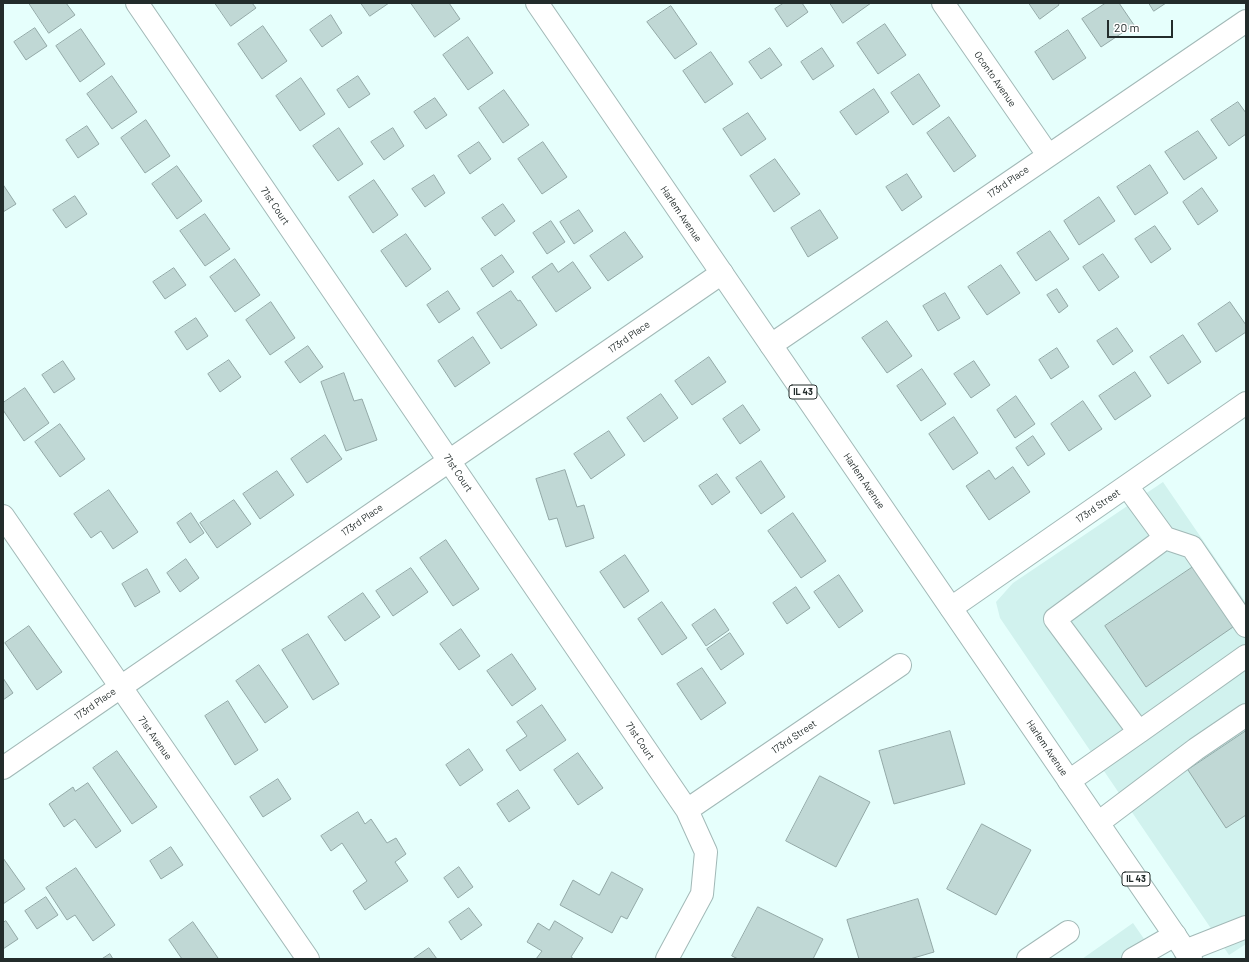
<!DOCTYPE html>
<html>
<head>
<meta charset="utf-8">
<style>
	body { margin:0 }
	#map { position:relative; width:1249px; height:962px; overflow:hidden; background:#e6fffc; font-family:Barlow,sans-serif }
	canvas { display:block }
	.frame { position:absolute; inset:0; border:4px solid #232c2b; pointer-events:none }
	.scale { position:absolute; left:1107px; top:20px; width:66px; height:18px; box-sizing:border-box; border:2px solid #232c2b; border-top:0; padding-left:5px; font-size:12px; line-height:14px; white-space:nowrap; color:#232c2b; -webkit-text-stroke:3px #fff; paint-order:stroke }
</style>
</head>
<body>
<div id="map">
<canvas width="1249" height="962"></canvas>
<div class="frame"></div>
<div class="scale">20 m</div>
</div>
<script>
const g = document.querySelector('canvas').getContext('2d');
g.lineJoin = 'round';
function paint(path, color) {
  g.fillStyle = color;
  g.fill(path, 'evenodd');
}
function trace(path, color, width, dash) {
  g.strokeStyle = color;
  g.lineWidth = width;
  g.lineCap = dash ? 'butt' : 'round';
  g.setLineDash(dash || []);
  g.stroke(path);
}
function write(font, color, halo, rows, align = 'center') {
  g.font = font + ' Barlow,sans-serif';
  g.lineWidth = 3;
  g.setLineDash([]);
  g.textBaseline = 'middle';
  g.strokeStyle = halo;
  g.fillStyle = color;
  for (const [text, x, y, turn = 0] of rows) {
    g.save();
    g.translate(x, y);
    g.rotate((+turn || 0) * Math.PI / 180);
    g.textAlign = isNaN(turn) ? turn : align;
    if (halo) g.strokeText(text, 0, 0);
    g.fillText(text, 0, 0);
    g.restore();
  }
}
paint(new Path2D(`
	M1163,482L1246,603V944L1229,955L1000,618L996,602L1013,583Z
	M1133,923L1158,959H1082Z`), '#d1f2ee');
const building = new Path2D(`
	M29,3H66L75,15L49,33Z
	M215,3H252L256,8L231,26Z
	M361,3H389L370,16Z
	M411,3H449L460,19L435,37Z
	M784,3H802L808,12L787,27L775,9Z
	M830,3H871L843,23Z
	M1029,3H1058L1059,5L1040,19Z
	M1106,3H1119L1134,25L1101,47L1082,19Z
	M1149,3H1166L1154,11Z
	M671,6L697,44L675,59L647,22Z
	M331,15L342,33L322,47L310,30Z
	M885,24L906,55L878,74L857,43Z
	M263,26L287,61L262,79L238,44Z
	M35,28L47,46L26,60L14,42Z
	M81,29L105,64L80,82L56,46Z
	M1068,30L1086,58L1053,80L1035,52Z
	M468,37L493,73L468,90L443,55Z
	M770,48L782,65L761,79L749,62Z
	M822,48L834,66L813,80L801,62Z
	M711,52L733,84L705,103L683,71Z
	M919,74L940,106L913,125L891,93Z
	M112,76L137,112L112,129L87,94Z
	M358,76L370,94L349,108L337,90Z
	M301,78L325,114L300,131L276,96Z
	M874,89L889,112L856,135L840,112Z
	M504,90L529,125L503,143L479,108Z
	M435,98L447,115L426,129L414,112Z
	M1238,102L1246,113V134L1229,146L1211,120Z
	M748,113L766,139L741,156L723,129Z
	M949,117L976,156L954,172L927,133Z
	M146,120L170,156L145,173L121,138Z
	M87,126L99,144L78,158L66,140Z
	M339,128L363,164L338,181L313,146Z
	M393,128L404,146L384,160L371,142Z
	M1198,131L1217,158L1184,180L1165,152Z
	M479,142L491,159L470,174L458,156Z
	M543,142L567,177L542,194L518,159Z
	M775,159L800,194L774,212L750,176Z
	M1150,165L1168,193L1135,215L1117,187Z
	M177,166L202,201L177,219L152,184Z
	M907,174L922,197L902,211L886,187Z
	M434,175L445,193L425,207L412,189Z
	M374,180L398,215L373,233L349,197Z
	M4,186L16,204L3,212V187Z
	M1202,188L1218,211L1198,225L1183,202Z
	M75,196L87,214L66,228L53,210Z
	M1099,197L1115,221L1079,245L1064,221Z
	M503,204L515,221L495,236L482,218Z
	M579,210L593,231L574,244L560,222Z
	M820,210L838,238L808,257L791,228Z
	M205,214L230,249L205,266L180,231Z
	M551,221L565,242L547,254L533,233Z
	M1155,226L1171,249L1151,263L1135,239Z
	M1050,231L1069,259L1036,281L1017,253Z
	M625,232L643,257L608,281L590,256Z
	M406,234L431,269L406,287L381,251Z
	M1103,254L1119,277L1099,291L1083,267Z
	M502,255L514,272L493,287L481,269Z
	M235,259L260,295L235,312L210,277Z
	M573,262L591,288L556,312L532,277L552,263L558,272Z
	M1001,265L1020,293L987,315L968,287Z
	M174,268L186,285L165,299L153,282Z
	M1057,289L1068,306L1059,313L1047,295Z
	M448,291L460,309L439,323L427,305Z
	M511,291L518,301L520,300L537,325L501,349L477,313Z
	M945,293L960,318L938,331L923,306Z
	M271,302L295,338L270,355L246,320Z
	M1230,302L1246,325V332L1216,352L1198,324Z
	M196,318L208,336L187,350L175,332Z
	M887,321L912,356L887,373L862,338Z
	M1117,328L1133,351L1113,365L1097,341Z
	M1183,335L1201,362L1168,384L1150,357Z
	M473,337L490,363L455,387L438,361Z
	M308,346L323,367L300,383L285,362Z
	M1057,348L1069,367L1051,379L1039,360Z
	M709,357L726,382L692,405L675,381Z
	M229,360L241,377L220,392L208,374Z
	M63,361L75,379L54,393L42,375Z
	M974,361L990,385L971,398L954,374Z
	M922,369L946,404L921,421L897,386Z
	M1135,372L1151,396L1115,420L1099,396Z
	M344,373L354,401L362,399L377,440L346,451L321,382Z
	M25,388L49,423L24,441L3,410V403Z
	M661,394L678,418L644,442L627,418Z
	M1016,396L1035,424L1015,438L997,410Z
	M1083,401L1102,429L1069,451L1051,424Z
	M743,405L760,430L740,444L723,419Z
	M954,417L978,453L953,470L929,434Z
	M60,424L85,459L60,477L35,442Z
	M609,431L625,455L591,479L574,454Z
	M325,435L342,459L307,483L291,459Z
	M1033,436L1045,454L1028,466L1016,448Z
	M761,461L785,497L761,514L736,478Z
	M1013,467L1030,492L989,520L966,486L989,470L995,479Z
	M565,470L577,507L584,505L594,538L566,547L557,518L549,520L536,479Z
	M277,471L294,495L260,519L243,494Z
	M717,474L730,492L712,505L699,486Z
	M109,490L138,532L113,549L101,531L91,538L74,514Z
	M234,500L251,524L217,548L200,523Z
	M191,513L204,533L190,543L177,523Z
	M793,513L826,561L801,578L768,531Z
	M446,540L479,589L453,606L420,558Z
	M625,555L649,591L624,608L600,572Z
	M186,559L199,578L180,592L167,573Z
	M1193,567L1233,627L1146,687L1105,626Z
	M411,568L428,592L393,616L376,591Z
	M147,569L160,592L135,607L122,584Z
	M839,575L863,611L839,628L814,592Z
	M796,587L810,608L787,624L773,603Z
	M363,593L380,617L345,641L328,617Z
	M662,602L687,638L662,655L638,619Z
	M715,609L729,630L706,646L692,625Z
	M29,626L62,672L37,690L5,643Z
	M461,629L480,656L459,670L440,644Z
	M730,633L744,654L721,670L707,649Z
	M308,634L339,684L313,700L282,650Z
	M512,654L536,689L512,706L487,671Z
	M259,665L288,707L265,723L236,681Z
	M702,668L726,703L701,720L677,684Z
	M3,678L13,693L3,700Z
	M228,701L258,750L235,765L205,716Z
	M542,705L566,740L520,771L506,750L527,736L517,722Z
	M950,731L965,784L894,804L879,751Z
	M1246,731V815L1226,828L1188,770Z
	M469,749L483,770L460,786L446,765Z
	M117,751L157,807L132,824L93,768Z
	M578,753L603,788L578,805L554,770Z
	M820,776L870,802L836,867L786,841Z
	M278,779L291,799L263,817L250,797Z
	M88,783L121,831L96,848L75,819L64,827L49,804L73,787L75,791Z
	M518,790L530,808L509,822L497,804Z
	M358,812L365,824L371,819L387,843L396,838L406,854L395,862L408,881L365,910L353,891L367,881L342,843L331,851L321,836Z
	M982,824L1031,850L996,915L947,889Z
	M171,847L183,865L161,879L150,861Z
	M3,858L25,889L3,904Z
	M459,867L473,887L458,898L444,878Z
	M76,868L115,925L93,941L75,915L67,920L46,888Z
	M612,872L643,889L627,919L621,916L612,933L560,905L573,880L599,895Z
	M46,897L58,915L37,929L25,911Z
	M918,899L934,952L910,959H859L847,920Z
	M758,907L823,939L813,959H738L732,956Z
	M469,908L482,925L461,940L449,922Z
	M6,921L18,939L3,949V923Z
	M555,921L583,938L571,957L574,959H536L542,951L527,942L538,923L549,930Z
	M193,922L218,958L216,959H182L169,940Z
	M429,948L437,959H413Z
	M110,954L113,959H102Z`);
paint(building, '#c0d8d5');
trace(building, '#93a9a7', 1);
const minor = new Path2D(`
	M137,3L687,810L706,852L702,894L667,959
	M943,3L1048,155
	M771,345L1246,21
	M3,516L308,959
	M1165,538L1192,547L1246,626
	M951,608L1246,403
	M1139,732L1246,656
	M3,768L722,273
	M1069,781L1139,732L1055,619L1165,538L1127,486
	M687,810L900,665
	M1098,823L1196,749L1246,715
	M1185,951L1246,927
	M1028,959L1068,932
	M1133,959L1175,935`);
const major = new Path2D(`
	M537,3L1191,959`);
trace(minor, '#a2b9b7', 24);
trace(major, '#a2b9b7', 24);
trace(minor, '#fff', 22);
trace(major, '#fff', 22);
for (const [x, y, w] of [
	[803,392,28],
	[1136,879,28]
]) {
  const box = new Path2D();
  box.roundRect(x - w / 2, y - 7, w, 14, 3);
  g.fillStyle = '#fff';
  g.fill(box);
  trace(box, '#232c2b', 1);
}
write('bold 9px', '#232c2b', null, [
	["IL 43",803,392],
	["IL 43",1136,879]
]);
write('10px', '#232c2b', '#fff', [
	["Oconto Avenue",995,79,55],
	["173rd Place",1008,182,-35],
	["71st Court",275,206,56],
	["Harlem Avenue",681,214,56],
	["173rd Place",629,337,-35],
	["71st Court",458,473,56],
	["Harlem Avenue",864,481,56],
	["173rd Street",1098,506,-35],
	["173rd Place",362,520,-35],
	["173rd Place",95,704,-35],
	["173rd Street",794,737,-34],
	["71st Avenue",155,738,55],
	["71st Court",640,741,56],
	["Harlem Avenue",1047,748,56]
]);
</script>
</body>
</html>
